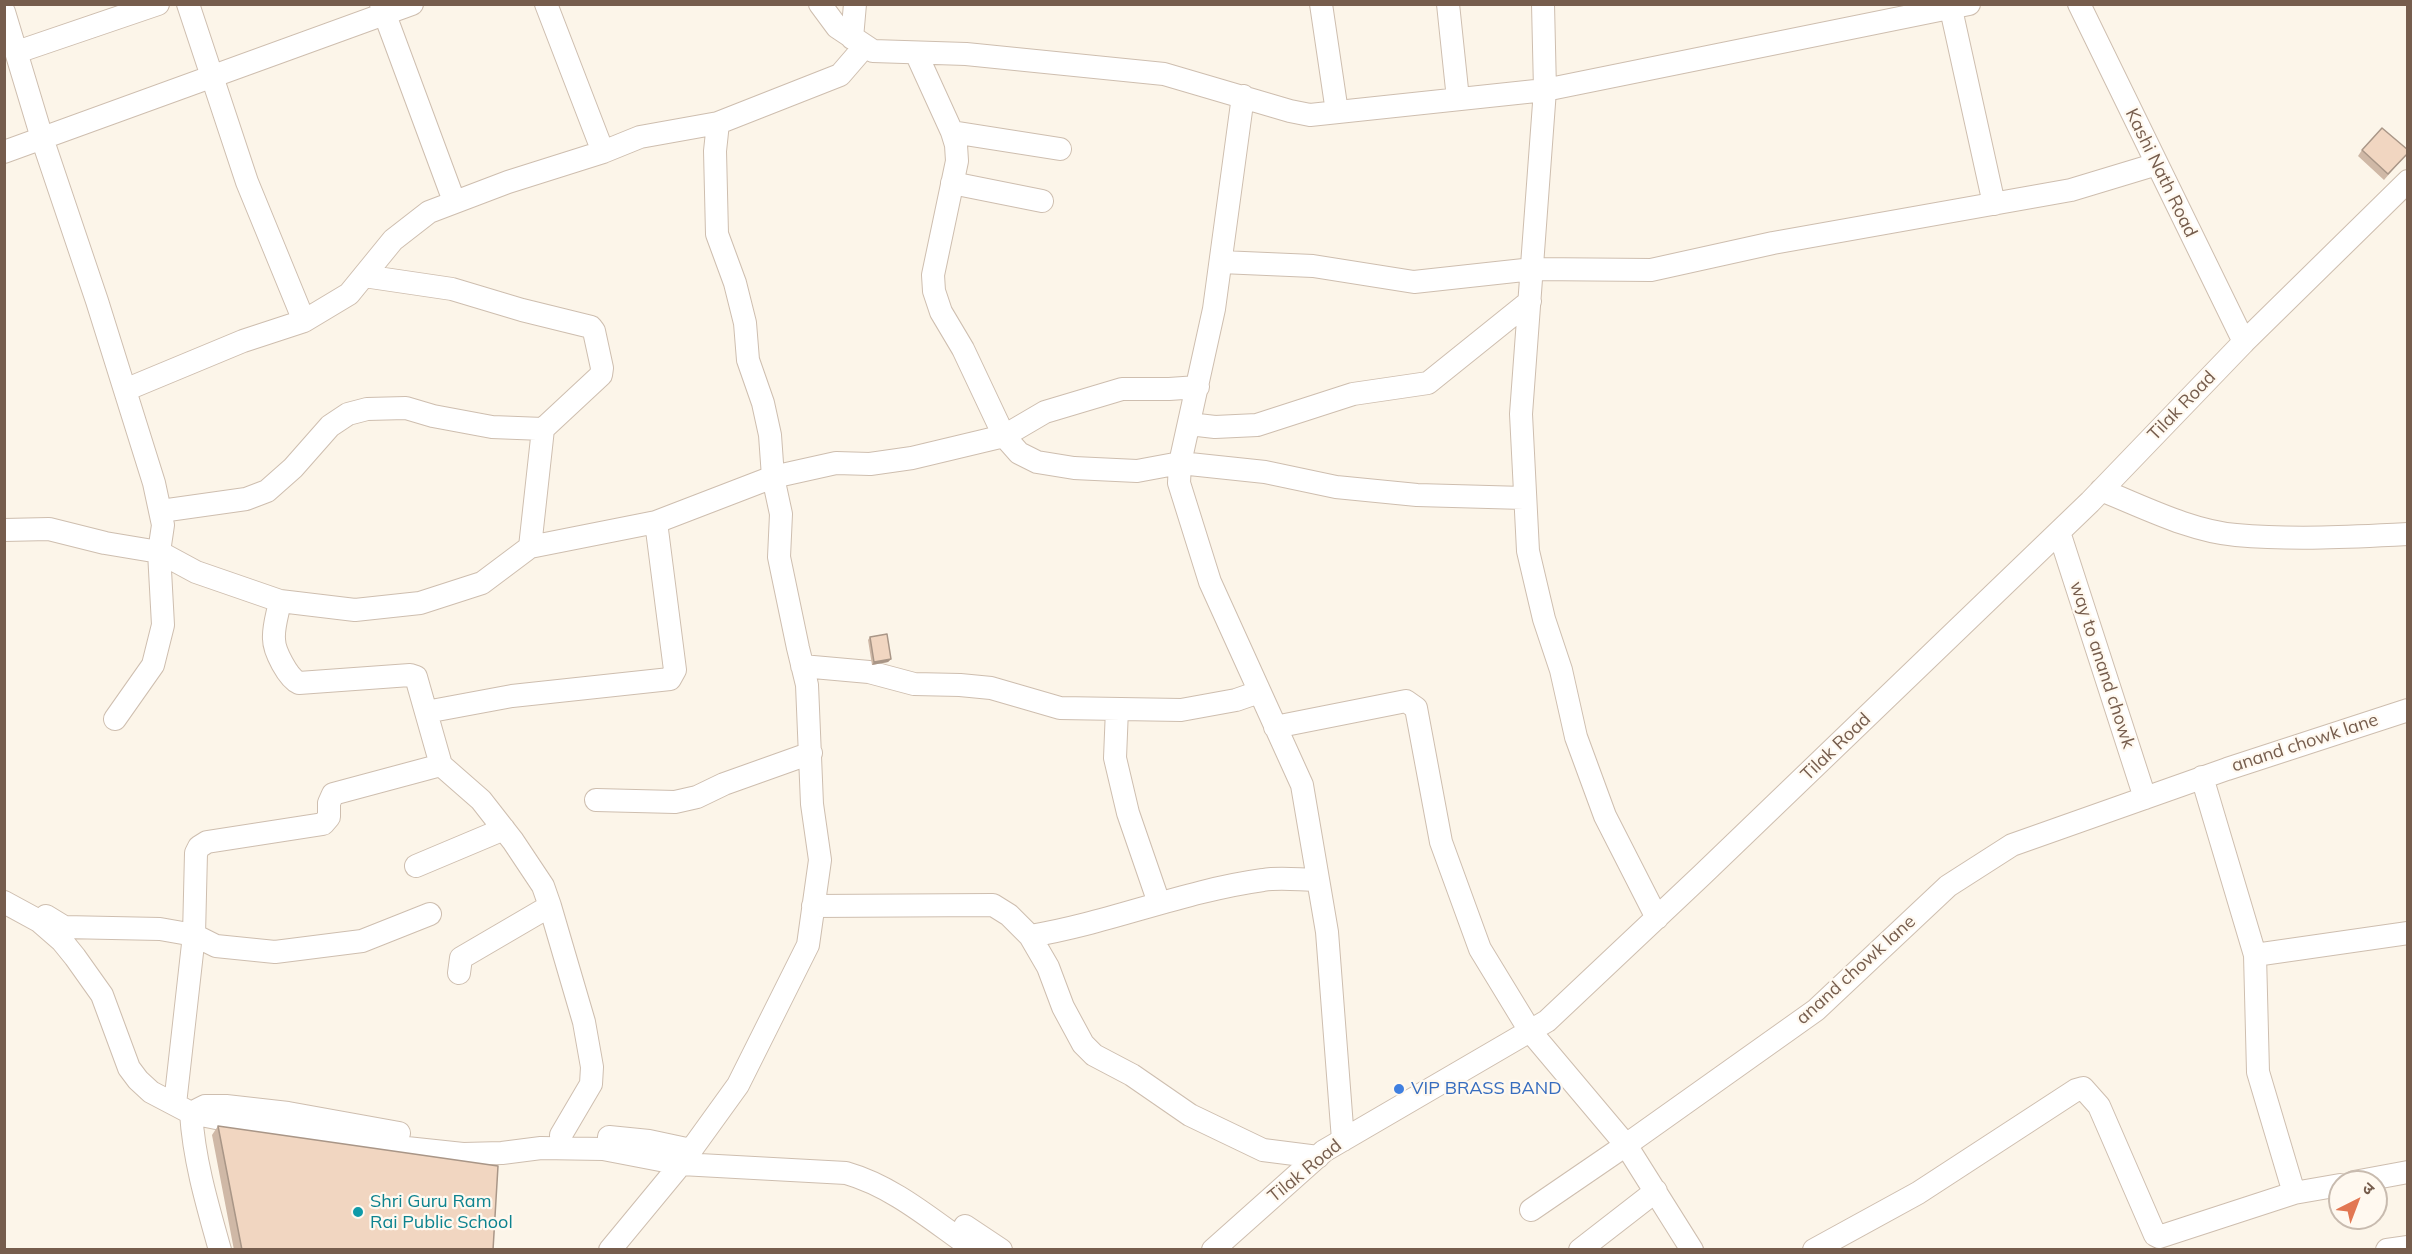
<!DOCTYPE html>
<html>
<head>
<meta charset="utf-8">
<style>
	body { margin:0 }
	#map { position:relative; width:2412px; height:1254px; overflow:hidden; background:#fcf5e9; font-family:Mulish,"Noto Sans Devanagari",sans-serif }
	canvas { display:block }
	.frame { position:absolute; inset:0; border:6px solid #765d4d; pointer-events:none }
	.north { position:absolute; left:2328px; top:1170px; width:60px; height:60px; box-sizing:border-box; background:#fff9f0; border:2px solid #c8bbaf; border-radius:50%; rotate:42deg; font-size:16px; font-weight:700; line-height:24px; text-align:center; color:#765d4d }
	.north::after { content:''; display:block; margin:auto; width:21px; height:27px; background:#e27752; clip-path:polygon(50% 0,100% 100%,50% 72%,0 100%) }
</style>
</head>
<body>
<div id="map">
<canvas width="2412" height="1254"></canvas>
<div class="frame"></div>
<div class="north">उ</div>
</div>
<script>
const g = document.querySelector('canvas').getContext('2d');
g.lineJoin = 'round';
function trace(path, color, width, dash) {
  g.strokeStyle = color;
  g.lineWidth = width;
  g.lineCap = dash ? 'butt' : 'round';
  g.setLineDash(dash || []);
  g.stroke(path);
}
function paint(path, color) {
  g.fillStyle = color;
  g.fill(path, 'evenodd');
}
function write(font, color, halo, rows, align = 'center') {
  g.font = font + ' Mulish,sans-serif';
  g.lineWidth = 4.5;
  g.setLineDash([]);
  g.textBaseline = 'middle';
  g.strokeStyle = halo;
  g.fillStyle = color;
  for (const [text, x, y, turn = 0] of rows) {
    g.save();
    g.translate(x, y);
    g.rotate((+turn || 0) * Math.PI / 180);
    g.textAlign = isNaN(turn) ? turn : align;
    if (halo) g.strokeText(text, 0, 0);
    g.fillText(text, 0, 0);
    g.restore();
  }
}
const minor = new Path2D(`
	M188,4L247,182L304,321
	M381,4L454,201
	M546,4L603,152
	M820,4L837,27L873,51L966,54L1164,74L1290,111L1310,115L1545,90L1969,4
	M1321,4L1337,112
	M1448,4L1458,99
	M1543,4L1545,90L1521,414L1528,551L1544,619L1561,670L1576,737L1605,816L1657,918
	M2079,4L2244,342
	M1951,9L1994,204
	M4,12L42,138L97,301L154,483L163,525L159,552L105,543L49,529L4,530
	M852,38L855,4
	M17,52L158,4
	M916,53L952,132L956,145L957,161L933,275L934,291L941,312L963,349L1004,436L1019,453L1037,462L1074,468L1137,471L1180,463L1265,472L1336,487L1417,495L1524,498
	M1243,96L1214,309L1180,463L1179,483L1210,582L1302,785L1327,932L1343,1140
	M952,132L1060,149
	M4,152L412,4
	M952,183L1042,201
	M1221,262L1313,266L1414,282L1533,269L1651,270L1773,243L2071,190L2157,164
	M364,276L452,289L522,310L591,327L594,331L602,368L601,375L543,429
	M125,390L243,341L304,321L349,294L393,240L429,212L508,182L603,152L640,137L718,123L840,75L865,46
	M1189,424L1215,427L1257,425L1353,394L1428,383L1530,301
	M2101,490C2144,507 2190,531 2236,535C2293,540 2351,537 2408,534
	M161,511L246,499L267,491L293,468L330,426L348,414L367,409L406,408L433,416L492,427L543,429L530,547
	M2059,532L2145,798
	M280,601C278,613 273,627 274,639C274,651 288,678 299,683L410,675L416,677L441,765L481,800L513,841L543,886L550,906L584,1022L592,1067L591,1084L561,1135
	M802,666L869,672L914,684L960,685L991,688L1060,708L1181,710L1236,700L1259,692
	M1117,709L1115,758L1128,813L1159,903
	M426,712L512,696L670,679L675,670L656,522
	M115,719L153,665L163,625L159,552L196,572L280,601L355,610L420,603L482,583L530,547L656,522L773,477L836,463L870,464L912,458L1004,436L1045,412L1122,389H1169L1198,387
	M1275,727L1406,701L1416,708L1441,842L1480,949L1530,1031L1626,1145L1816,1010L1948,886L2012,845L2227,769L2408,710
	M2202,777L2255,955L2408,933
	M596,800L675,802L697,797L724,784L811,753
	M416,866L504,829
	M4,902L39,921L62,941L75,957L102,995L129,1068L138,1080L151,1092L191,1113L322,1139L463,1154L502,1153L541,1148L603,1149L681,1164L846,1173C895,1187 934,1222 975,1250
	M813,906L993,905L1009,915L1030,936L1048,967L1063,1007L1083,1044L1094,1055L1132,1075L1190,1115L1263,1150L1318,1157
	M46,916L64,927L160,929L194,935L216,946L275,952L362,941L430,914
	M1030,936C1109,923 1183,891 1263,880C1281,877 1300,880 1318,880
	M459,973L461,958L550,906
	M175,1104L194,935L196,853L199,847L207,842L323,824L329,817V803L333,794L441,765
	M609,1137L649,1141L691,1150
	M2354,1182L2408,1172
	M2294,1193L2340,1185
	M1531,1210L1626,1145L1692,1250
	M965,1226L1001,1250
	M220,1250C207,1204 194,1160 191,1113L205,1106H226L288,1113L399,1133
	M610,1250L681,1164L738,1085L808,945L820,860L812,804L807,685L798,648L779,557L781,514L773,477L770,435L763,403L748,360L745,323L735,283L717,234L715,151L718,123
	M1213,1250L1324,1151L1547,1021L1702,875L2090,502L2244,342L2408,181
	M1580,1250L1656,1191
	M1814,1250L1918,1193L2076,1090L2083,1088L2099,1106L2155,1235L2159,1237L2294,1193L2258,1072L2255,955
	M2387,1250L2408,1247`);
trace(minor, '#cebeaf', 24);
trace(minor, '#fff', 22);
paint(new Path2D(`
	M2362,150L2404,157L2384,180L2358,156Z
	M870,637L891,659L888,662L872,665L868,640Z
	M218,1126L493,1250H234L212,1135Z`), '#cfb8a6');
paint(new Path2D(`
	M891,659L888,662L872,665L874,662Z`), '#a99687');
const building = new Path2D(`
	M2382,128L2408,150V153L2388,174L2362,150Z
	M887,634L891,659L874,662L870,637Z
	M218,1126L498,1166L493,1250H242Z`);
paint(building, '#f1d6c1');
trace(building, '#a99687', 1.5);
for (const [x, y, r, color] of [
	[1399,1089,6,"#3f7fe0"],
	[358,1212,6,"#0f9aa8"]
]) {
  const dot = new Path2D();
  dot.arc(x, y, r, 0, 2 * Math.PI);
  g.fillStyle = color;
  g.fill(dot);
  trace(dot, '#fff9f0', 2);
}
write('18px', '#765d4d', '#fff9f0', [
	["Kashi Nath Road",2161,173,64],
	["Tilak Road",2182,406,-46],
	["way to anand chowk",2102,665,72],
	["anand chowk lane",2305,743,-18],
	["Tilak Road",1836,747,-44],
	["anand chowk lane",1856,970,-42],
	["Tilak Road",1305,1171,-39]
]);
write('18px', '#366cbe', '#fff9f0', [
	["VIP BRASS BAND",1411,1089]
], 'left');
write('18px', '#0d838f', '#fff9f0', [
	["Shri Guru Ram",370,1202],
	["Rai Public School",370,1223]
], 'left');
</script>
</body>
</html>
